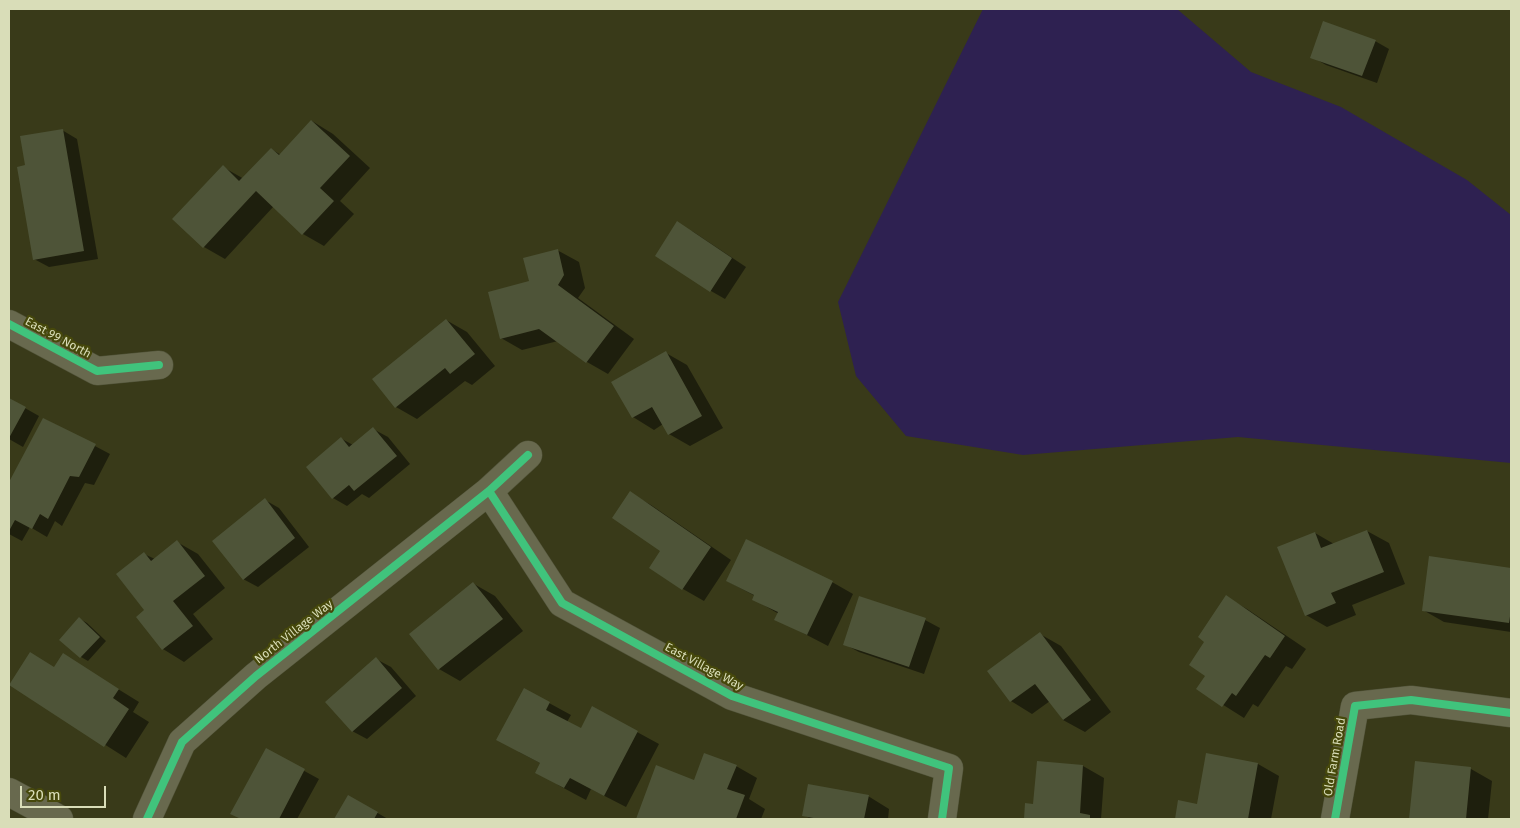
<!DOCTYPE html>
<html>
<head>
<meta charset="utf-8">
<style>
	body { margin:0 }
	#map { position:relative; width:1520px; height:828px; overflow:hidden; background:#393a19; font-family:"Fira Sans",sans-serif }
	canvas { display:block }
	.frame { position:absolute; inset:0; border:10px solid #d9ddb8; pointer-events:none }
	.scale { position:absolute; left:20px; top:786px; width:86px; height:22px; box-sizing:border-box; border:2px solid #d9ddb8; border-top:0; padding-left:6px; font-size:15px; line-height:18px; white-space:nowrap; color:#d9ddb8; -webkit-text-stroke:4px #46480b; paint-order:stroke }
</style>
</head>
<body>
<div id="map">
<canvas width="1520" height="828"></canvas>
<div class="frame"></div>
<div class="scale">20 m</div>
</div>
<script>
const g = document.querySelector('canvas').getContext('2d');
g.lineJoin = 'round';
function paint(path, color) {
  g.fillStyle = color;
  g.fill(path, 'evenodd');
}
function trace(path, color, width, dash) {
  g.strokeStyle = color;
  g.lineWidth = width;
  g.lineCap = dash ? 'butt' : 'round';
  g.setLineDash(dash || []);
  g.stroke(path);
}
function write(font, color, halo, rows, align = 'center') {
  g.font = font + ' "Fira Sans",sans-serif';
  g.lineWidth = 4.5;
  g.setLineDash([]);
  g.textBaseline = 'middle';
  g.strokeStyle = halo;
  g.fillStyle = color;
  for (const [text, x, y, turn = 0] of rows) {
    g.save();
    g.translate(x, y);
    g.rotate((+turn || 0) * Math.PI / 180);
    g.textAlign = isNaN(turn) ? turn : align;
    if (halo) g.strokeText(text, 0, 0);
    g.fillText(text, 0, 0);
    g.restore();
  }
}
paint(new Path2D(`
	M983,9H1177L1251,72L1341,107L1467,180L1511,215V463L1238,437L1023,455L906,436L856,376L838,302Z`), '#2e2151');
paint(new Path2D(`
	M1375,41L1389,49L1377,83L1326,65L1312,57Z
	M312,121L333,134L370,168L340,201L354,214L324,246L303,234L274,206L225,259L204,247L223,167L244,179L271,149L281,155Z
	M62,130L77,139L98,259L49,267L34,259L27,166Z
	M692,231L746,267L725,299L711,291Z
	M557,250L579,262L585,288L578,298L634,339L608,374L587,362L558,341L522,350L501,338L531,282Z
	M446,320L467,332L495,366L472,385L465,381L417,419L396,407L373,379Z
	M666,353L687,365L723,428L690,446L669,434L663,424L654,430L633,417Z
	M9,399L39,416L23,447L9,439Z
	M44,419L110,454L94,485L85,483L62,526L55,521L47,537L30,527L22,541L9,534V485Z
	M373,429L388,437L410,464L369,498L362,494L347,506L333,498L342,439L353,445Z
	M630,493L651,505L731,560L704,601L683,589Z
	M265,500L279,508L309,547L258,587L243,579Z
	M1367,531L1389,543L1405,584L1352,605L1356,615L1327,627L1306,615L1315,533L1334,544Z
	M177,542L198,554L225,588L193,614L213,639L184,662L163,649L138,617L146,610L144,554L155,559Z
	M1430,558L1511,569V632L1444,622L1423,610Z
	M727,581L832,582L853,594L828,646L776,619L779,614L753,599L755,596Z
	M474,584L495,596L523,631L460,681L439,669Z
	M1226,597L1247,609L1306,649L1292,669L1286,666L1258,707L1253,704L1244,718L1198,689L1206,675V641Z
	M80,619L87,623L106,641L88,661L81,657Z
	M925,620L940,628L924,674L859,652L844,644Z
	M1040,634L1061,646L1111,712L1085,732L1063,720L1050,701L1032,714L1011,701L989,671Z
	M63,655L139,702L133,712L149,722L126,758L11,685L55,668Z
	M376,659L391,667L416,696L367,739L352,731Z
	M549,703L571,715L567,722L582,730L593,708L659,744L626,807L591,789L586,800L558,785L542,764L519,752Z
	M266,750L319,779L297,819H242L232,813Z
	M1207,755L1258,764L1279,776L1271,819H1176L1179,802L1198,806Z
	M1038,762L1083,766L1104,778L1101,819H1025L1026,805H1035Z
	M1416,762L1471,769L1492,781L1488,819H1410Z
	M736,766L757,778L749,799L765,809L761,819H637L657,767L695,781Z
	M348,796L388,819H335Z
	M868,796L889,809L888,819H811L804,815Z`), '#0007');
paint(new Path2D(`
	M1323,21L1376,40L1362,76L1310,58Z
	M311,120L350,156L320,188L334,201L302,235L256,191L203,248L172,219L223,165L239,181L271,148L279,155Z
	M63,129L84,251L33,260L17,167L25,165L20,136Z
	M677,221L732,258L710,292L655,256Z
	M558,249L564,275L558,285L614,326L586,363L539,329L500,339L488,292L529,281L523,258Z
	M446,319L475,354L450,374L445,368L395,408L372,379Z
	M666,351L702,416L668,435L652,407L632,418L611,382Z
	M9,398L26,407L9,438Z
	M43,418L96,444L79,477L70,476L48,519L40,514L32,529L15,520L9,531V482Z
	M373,427L397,456L354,491L349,485L332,499L306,467L341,437L349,447Z
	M630,491L711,547L682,590L649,568L660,551L612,518Z
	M265,498L295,538L243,580L212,541Z
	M1367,530L1384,572L1331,593L1336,603L1305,616L1277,547L1315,532L1321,548Z
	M746,539L833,581L807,635L774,620L778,612L752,600L754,595L726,581Z
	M177,540L205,576L173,601L193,626L162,650L136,617L144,610L116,574L144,552L151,561Z
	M1429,556L1511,568V610L1509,623L1422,611Z
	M473,582L503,619L438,670L409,634Z
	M1226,595L1285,636L1270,658L1265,655L1236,696L1232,693L1222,707L1196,689L1205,676L1189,665L1204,642L1198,637Z
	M859,596L926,618L909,667L843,645Z
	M79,617L100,637L80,658L59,640Z
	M1040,632L1091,700L1063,720L1035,684L1010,702L987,671Z
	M30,652L54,667L63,653L119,689L113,698L129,709L104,747L9,685Z
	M376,657L402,688L352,732L325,702Z
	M524,688L550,702L546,710L581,728L592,706L638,731L604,796L570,778L564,788L535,773L540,763L496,740Z
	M266,748L305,769L279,819H241L230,814Z
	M704,753L737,765L727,789L745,795L736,819H636L656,765L694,780Z
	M1206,753L1258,763L1248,819H1175L1178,800L1197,804Z
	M1037,761L1083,765L1080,813L1090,815V819H1024L1025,803L1033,804Z
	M1415,761L1471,767L1466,819H1409Z
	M808,784L869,795L864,819H819L802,816Z
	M348,795L378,812L374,819H334Z`), '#4e5438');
const minor = new Path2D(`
	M9,324L97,371L159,365
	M489,491L562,603L732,696L949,768L942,819
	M9,792L59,819
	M147,819L182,742L256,676L489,491L528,455
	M1335,819L1355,706L1411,700L1511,713`);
trace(minor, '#515339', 29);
trace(minor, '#68694e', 28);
trace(new Path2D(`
	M9,324L97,371L159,365
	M489,491L562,603L732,696L949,768L942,819
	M147,819L182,742L256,676L489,491L528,455
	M1335,819L1355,706L1411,700L1511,713`), '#40c37c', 8);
write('12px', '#d9ddb8', '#46480b', [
	["East 99 North",58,338,28],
	["North Village Way",294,632,-38],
	["East Village Way",704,667,28],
	["Old Farm Road",1335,757,-80]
]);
</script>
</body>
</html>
